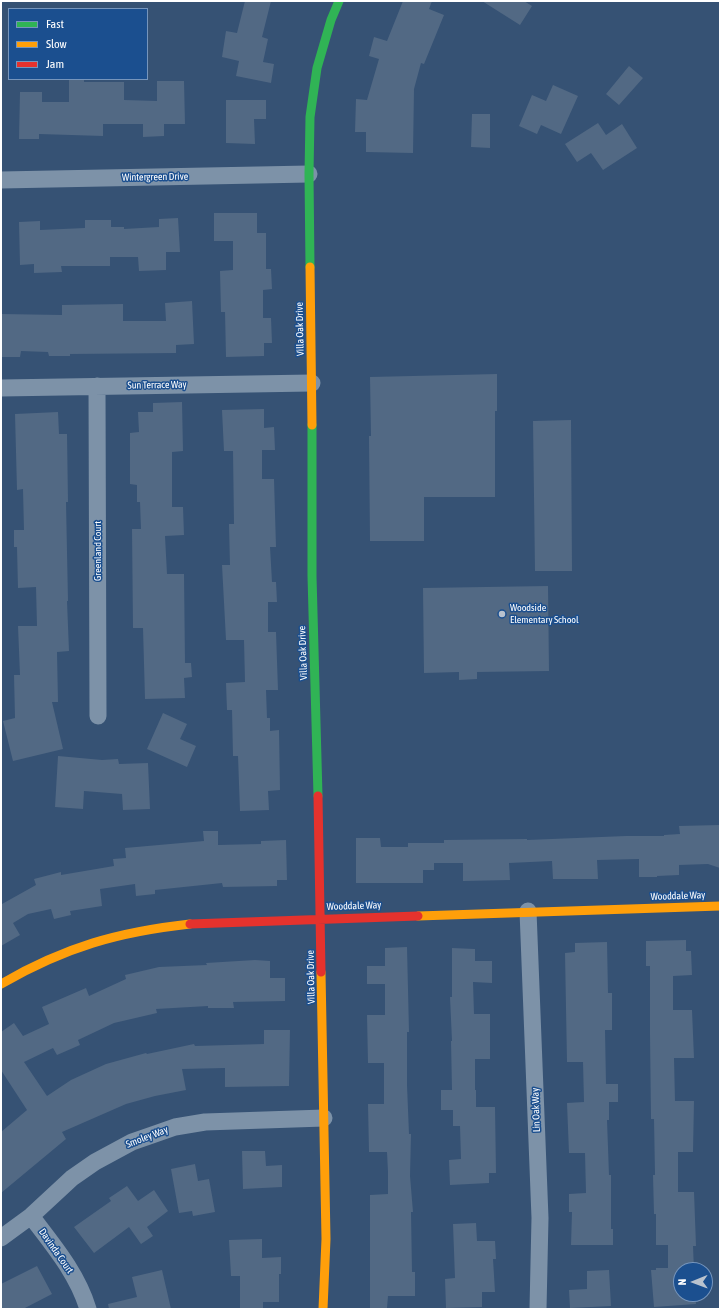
<!DOCTYPE html>
<html>
<head>
<meta charset="utf-8">
<style>
	body { margin:0 }
	#map { position:relative; width:721px; height:1310px; overflow:hidden; background:#365274; font-family:"Asap Condensed",sans-serif }
	canvas { display:block }
	.frame { position:absolute; inset:0; border:2px solid #fff; pointer-events:none }
	.legend { position:absolute; left:8px; top:8px; width:140px; height:72px; box-sizing:border-box; background:#1b4f8f; border:1px solid #7695bc; margin:0; padding:5px 7px; list-style:none; font-size:12px; color:#fff }
	.legend li { display:flex; align-items:center; gap:8px; height:20px }
	.legend b { width:20px; border:1px solid #7695bc }
	.north { position:absolute; left:673px; top:1262px; width:40px; height:40px; box-sizing:border-box; background:#1b4f8f; border:1px solid #7695bc; border-radius:50%; rotate:269deg; font-size:11px; font-weight:700; line-height:16px; text-align:center; color:#fff }
	.north::after { content:''; display:block; margin:auto; width:14px; height:18px; background:#b9c2ce; clip-path:polygon(50% 0,100% 100%,50% 72%,0 100%) }
</style>
</head>
<body>
<div id="map">
<canvas width="721" height="1310"></canvas>
<div class="frame"></div>
<ul class="legend">
<li><b style="height:5px;background:#30b455"></b>Fast</li>
<li><b style="height:5px;background:#ff9f0a"></b>Slow</li>
<li><b style="height:5px;background:#e5322d"></b>Jam</li>
</ul>
<div class="north">N</div>
</div>
<script>
const g = document.querySelector('canvas').getContext('2d');
g.lineJoin = 'round';
function paint(path, color) {
  g.fillStyle = color;
  g.fill(path, 'evenodd');
}
function trace(path, color, width, dash) {
  g.strokeStyle = color;
  g.lineWidth = width;
  g.lineCap = dash ? 'butt' : 'round';
  g.setLineDash(dash || []);
  g.stroke(path);
}
function write(font, color, halo, rows, align = 'center') {
  g.font = font + ' "Asap Condensed",sans-serif';
  g.lineWidth = 3;
  g.setLineDash([]);
  g.textBaseline = 'middle';
  g.strokeStyle = halo;
  g.fillStyle = color;
  for (const [text, x, y, turn = 0] of rows) {
    g.save();
    g.translate(x, y);
    g.rotate((+turn || 0) * Math.PI / 180);
    g.textAlign = isNaN(turn) ? turn : align;
    if (halo) g.strokeText(text, 0, 0);
    g.fillText(text, 0, 0);
    g.restore();
  }
}
paint(new Path2D(`
	M245,1H271L262,37L268,39L263,62L274,64L271,83L236,76L239,61L222,57L226,31L237,33Z
	M403,1H432L429,9L444,15L424,64L421,63L414,89L413,153L366,152V132H355L356,99L367,100L379,59L369,56L374,37L387,41Z
	M482,1H524L532,6L520,25Z
	M629,66L643,78L619,105L606,94Z
	M69,79H84V82H124V100L157,101V81H184L185,124H164V136L143,137V124H103V136L39,134V139H19L20,92H42V102H69Z
	M553,85L578,96L561,134L541,125L537,134L519,126L532,95L546,101Z
	M226,100H266V119H254L255,144L226,143Z
	M472,114H490V148L471,147Z
	M598,123L606,135L622,124L637,148L603,170L591,153L577,162L565,144Z
	M214,213H257V233H266V269H271L272,289L263,290V318H271L272,343H264V356L226,357L225,312H221L220,271L233,270V241H214Z
	M178,218L180,252H166V270L139,271L138,257H110V266H61L62,272L34,273V264L20,265L19,222L40,221V230L85,228V220H111V227H124V229L159,227V219Z
	M192,301L194,344L176,345V353L70,354V356H49L48,352L21,351L20,357H1V314L62,315V305L123,304V321H166L165,303Z
	M497,374V411H495V497H424V541H370L369,436H371L370,377Z
	M182,402L183,451L172,452V507H183L184,535L165,536L167,574H184L185,663H191L192,677L184,678L185,698L145,699L143,628H133L132,529H141L140,502H137V485L130,484V433L139,432L138,412H153V403Z
	M264,409V428L274,427L275,450H262V479H274L276,547H270L272,582H276L277,602H268V632H276L278,690H266L267,718H270V731L279,730L280,790L268,791L269,810L240,811L238,756H233L232,710H227L226,683L245,682L244,640H226L222,565H230L229,524H234L233,451H224L222,410Z
	M58,412L59,434H67L68,502H66L68,601H67L69,651L57,652L58,702H52L63,749L13,761L3,721L15,718L14,675H20L18,626H37L36,587L18,588L17,547H14V530H24L23,489L17,490L15,414Z
	M571,420L572,571H535L533,421Z
	M548,586L549,671L477,672V679L459,680V672L424,673L423,588Z
	M163,713L187,724L180,739L196,746L187,767L147,749Z
	M58,756L102,760L118,759L119,764L148,763L150,809L123,810L122,794L84,791L83,809L55,807Z
	M720,825V868L708,864L679,865V875L657,876V877H639V859L597,860L598,879H553L552,861L509,863L510,880L463,881V863H434V870H423V883H356V838H380L381,847H408V843H444V840L527,839V840L626,836H664V835L680,834L679,826Z
	M203,831H218V845L261,844V841L286,840L287,880H277V886L223,887L222,883L155,890V894L136,896L135,884L100,889L102,906L70,911L71,915L54,919L51,909L28,914L13,923L20,935L1,946V901L2,904L36,885L34,879L61,872V875L114,866L113,859L126,858L125,848L204,841Z
	M686,940V951H691L692,975L673,976V1010H692L694,1058H674L675,1101H694L693,1152H678V1192H694L696,1246H693L694,1270H681V1294H695L696,1304L654,1307L651,1270H656V1268H668V1245H656V1214H654L653,1175H655L654,1119H651L650,1035V966H646V941Z
	M607,942L608,993H612V1030H605L606,1084H618V1102H609V1120H607L609,1175H611V1229H613V1245H571L572,1212H569V1194L586,1193L585,1153H569L567,1103L584,1102L583,1062H567L565,953L575,952V943Z
	M407,947L409,1032H407V1085L409,1134H411L410,1176L413,1212H411L412,1272H415V1296H388L387,1308H370V1195L388,1194V1172L387,1152H369L368,1104H384V1063H368L367,1015H385V984H367V966H385V948Z
	M452,948L475,949V961H492V983L473,982L474,1014H490V1059H475V1090H476V1107H495L496,1173H489V1183L450,1185L449,1160L461,1159L460,1126H453V1110H441V1090H452L451,1041H452L450,997H452Z
	M255,960L270,961V978H285V1001L233,1002L234,1008H208V1006L156,1009L157,1013L114,1023L78,1040L80,1045L57,1055L53,1048L24,1062L47,1096L71,1080L106,1064L146,1053L147,1054L194,1044L195,1046L264,1044V1030H290L289,1086L225,1087V1068L182,1069L186,1090L155,1096L126,1104L62,1132L66,1139L1,1193V1132L27,1110L1,1070V1032L14,1023L23,1036L49,1024L42,1007L86,988L89,996L126,979L125,975L159,967L207,965L206,963Z
	M242,1151H265L266,1166L282,1165V1187L243,1189Z
	M195,1164L198,1181L209,1179L215,1212L193,1216L192,1211L179,1213L171,1169Z
	M127,1186L138,1201L154,1190L168,1211L147,1227L153,1236L141,1244L129,1227L94,1253L74,1227L111,1201L109,1198Z
	M476,1223L477,1241H495L496,1259H493L495,1292H482V1307L446,1308L445,1279L455,1278L453,1224Z
	M262,1239V1258L281,1257V1274H279V1302H263V1309H240V1276H231L229,1240Z
	M37,1266L52,1294L23,1309H1V1284Z
	M162,1270L171,1309H109L108,1304L137,1297L132,1277Z
	M609,1270L611,1306L570,1308L569,1290L587,1289V1271Z`), '#526984');
trace(new Path2D(`
	M1,180L309,174
	M97,386L98,716
	M1,388L312,383
	M528,911L540,1218L538,1309
	M31,1216C53,1245 77,1273 88,1309
	M1,1238L31,1216L72,1178L95,1162L132,1142L155,1134L175,1127L205,1122L324,1118`), '#7d92a8', 17);
trace(new Path2D(`
	M310,267L309,174L310,117L317,68L331,20L339,1
	M312,425V576L318,796`), '#30b455', 9);
trace(new Path2D(`
	M310,267L312,425
	M418,916L720,906
	M321,972L326,1239L323,1309
	M1,984C65,947 118,932 190,924`), '#ff9f0a', 9);
trace(new Path2D(`
	M318,796L321,972
	M190,924L418,916`), '#e5322d', 9);
for (const [x, y, r, color] of [
	[502,614,4,"#b9c2ce"]
]) {
  const dot = new Path2D();
  dot.arc(x, y, r, 0, 2 * Math.PI);
  g.fillStyle = color;
  g.fill(dot);
  trace(dot, '#1b4f8f', 1.5);
}
write('10px', '#fff', '#1b4f8f', [
	["Wintergreen Drive",155,177,-1],
	["Villa Oak Drive",300,329,-91],
	["Sun Terrace Way",157,385,-1],
	["Greenland Court",98,551,-90],
	["Villa Oak Drive",303,653,-92],
	["Wooddale Way",678,896,-2],
	["Wooddale Way",354,906,-2],
	["Villa Oak Drive",311,977,-91],
	["Lin Oak Way",536,1110,-92],
	["Smoley Way",147,1137,-21],
	["Davinda Court",56,1251,55]
]);
write('10px', '#fff', '#1b4f8f', [
	["Woodside",510,608],
	["Elementary School",510,620]
], 'left');
</script>
</body>
</html>
